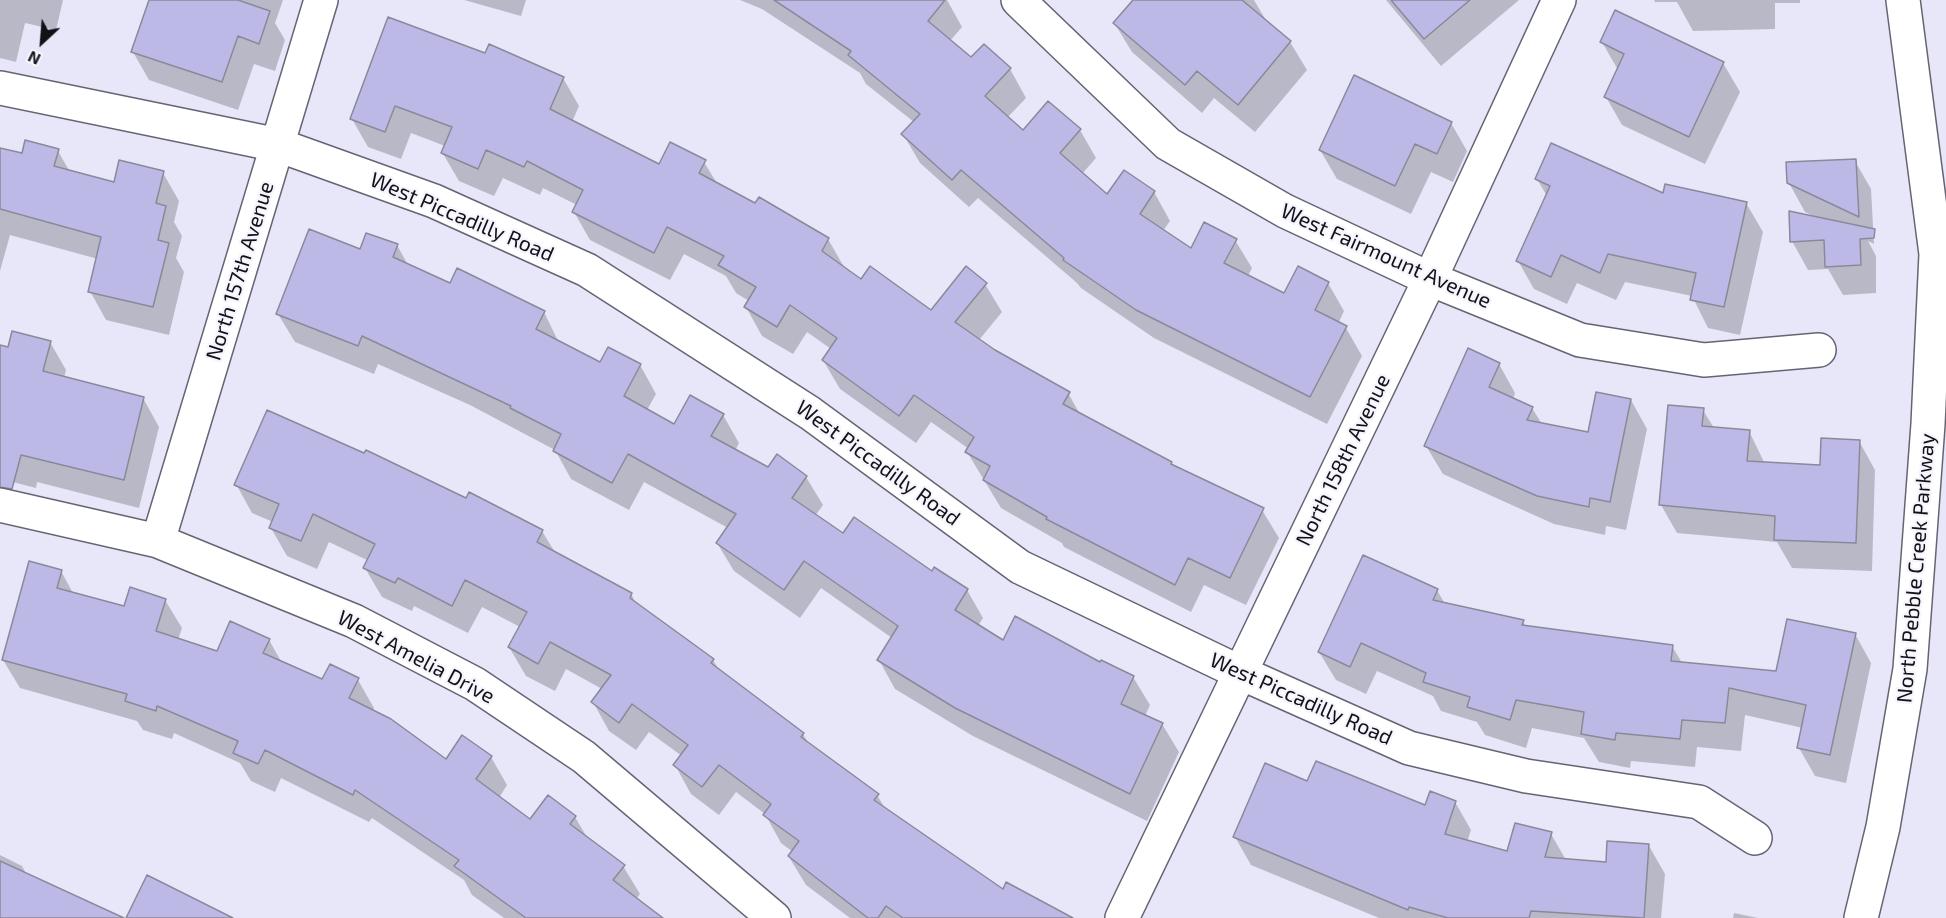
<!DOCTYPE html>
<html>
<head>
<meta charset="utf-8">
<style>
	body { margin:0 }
	#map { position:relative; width:1946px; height:918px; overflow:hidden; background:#e8e7f9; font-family:"Exo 2",sans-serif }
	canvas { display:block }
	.north { position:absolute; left:12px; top:12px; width:60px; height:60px; -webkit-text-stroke:4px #f6f5fd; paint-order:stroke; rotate:206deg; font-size:16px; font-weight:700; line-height:24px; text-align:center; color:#111117 }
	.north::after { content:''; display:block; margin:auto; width:21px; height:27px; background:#111117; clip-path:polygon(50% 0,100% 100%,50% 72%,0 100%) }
</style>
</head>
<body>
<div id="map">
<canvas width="1946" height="918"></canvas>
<div class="north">N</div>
</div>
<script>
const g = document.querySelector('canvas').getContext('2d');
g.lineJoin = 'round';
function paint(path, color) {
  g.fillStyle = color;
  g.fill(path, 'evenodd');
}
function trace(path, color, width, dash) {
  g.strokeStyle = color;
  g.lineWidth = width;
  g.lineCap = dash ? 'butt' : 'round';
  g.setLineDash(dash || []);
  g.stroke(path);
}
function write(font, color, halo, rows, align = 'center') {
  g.font = font + ' "Exo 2",sans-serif';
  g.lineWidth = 4.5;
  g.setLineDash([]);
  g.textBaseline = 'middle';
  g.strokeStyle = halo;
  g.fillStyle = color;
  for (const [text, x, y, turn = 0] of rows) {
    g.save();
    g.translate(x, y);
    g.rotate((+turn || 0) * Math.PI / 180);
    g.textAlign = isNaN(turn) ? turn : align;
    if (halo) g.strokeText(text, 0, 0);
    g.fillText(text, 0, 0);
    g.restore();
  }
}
paint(new Path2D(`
	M0,0H63L56,30L25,23L16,62L0,58Z
	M150,0H283L275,23L285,40L275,71L254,64L238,110L149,80L133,52Z
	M464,0H526L521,16Z
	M740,0H947L962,27L950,41L972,59L984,46L1010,69L1026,98L1007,118L1023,132L1080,130L1096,158L1082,174L1108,196L1154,192L1170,221L1163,231L1192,251L1235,240L1252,268L1248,276L1285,295L1328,283L1344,311L1338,324L1346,328L1362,356L1327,424L1154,338L1081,288L1077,283L978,198L969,207L920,163L903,134L914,122L866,84L860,73L762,9Z
	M1135,0H1254L1267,22L1290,42L1307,70L1255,132L1214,98L1202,113L1132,52L1115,24Z
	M1386,0H1519L1441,66Z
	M1654,0H1800V3H1775V29L1693,31L1677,2H1655Z
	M1602,42L1723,63L1740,92L1705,164L1622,125L1606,97L1618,70Z
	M486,55L563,78L579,106L572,122L659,166L704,162L718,185L828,239L844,267L861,281L932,312L985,284L1002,312L979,340L1068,393L1081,416L1171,463L1173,466L1262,510L1279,538L1246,605L1204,585L1191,612L1064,547L1062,543L1001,508L967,452L969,449L931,422L916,443L840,389L823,360L831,349L807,332L793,354L762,336L746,307L749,301L736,293L726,276L684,254L670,280L590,240L574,212L577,205L543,188L540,195L503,178L494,196L459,181L442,152L445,146L411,133L401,159L368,147L352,119Z
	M1451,123L1467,151L1453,182L1431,172L1411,214L1337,179L1320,150Z
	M0,150L23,155L58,151L70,172L115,184L163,173L179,201L174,222L182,236L176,258L184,272L169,335L106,320L90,291L98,259L10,235L0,271Z
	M1855,161L1871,189L1874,244L1868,241L1876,256V293L1843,295L1828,269L1808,270L1792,241L1816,217L1805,212L1789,183Z
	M1537,179L1746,203L1763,232L1740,335L1708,328L1692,296L1625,282L1616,300L1577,283L1567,304L1534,289L1518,261L1547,196Z
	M397,245L408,265L451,285L544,312L559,343L601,364L640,365L656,394L647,410L675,426L723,415L739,443L735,451L769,469L806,477L823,505L815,516L843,535L967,590L983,618L978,626L1004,642L1101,664L1133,677L1150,705L1145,716L1162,724L1179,752L1147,821L973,736L895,689L879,660L892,638L821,588L800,618L734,571L717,543L728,528L644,482L629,510L571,479L555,450L470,405L378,364L374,374L295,342L278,314L361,251Z
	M50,342L66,370L64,378L143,398L159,427L139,508L37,482L36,488L5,480L0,471V346L9,349Z
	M1499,364L1515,393L1513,399L1532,408L1542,424L1589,434L1631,400L1647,429L1626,530L1606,526L1605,535L1554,524L1443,474L1426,446Z
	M1703,410L1714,428L1749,431L1765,464L1822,466L1859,441L1875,470L1872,571L1792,568L1777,542L1677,533L1661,505Z
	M236,484L467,500L542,531L556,554L631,594L637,605L713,660L720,672L803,734L809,744L877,795L886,810L1004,891L1065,918H850L806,885L789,857L793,852L781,843L765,814L736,792L719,815L691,794L675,765L682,756L649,732L636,750L609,731L593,702L602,689L566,669L555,691L526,676L509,647L520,627L482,607L468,633L414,606L412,611L382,597L365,568L369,561L329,542L317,569L287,556L271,528L273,522L252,513Z
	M61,571L74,595L125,608L165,600L182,628L178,640L218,653L269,640L282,663L322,681L358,680L374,708L373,711L446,761L491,757L507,785L499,798L531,821L575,817L588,839L623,866L640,894L636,899L651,918H504L472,895L464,880L372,818L369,822L281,778L275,792L251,781L240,763L174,733L172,739L143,730L137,721L20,688L3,660Z
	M1437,590L1445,604L1523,621L1526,627L1672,646L1682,663L1777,673L1855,634L1871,663L1846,783L1815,776L1799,748L1803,728L1745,715L1741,751L1697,747L1695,767L1631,761L1630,768L1599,762L1584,738L1532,728L1526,748L1485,735L1477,722L1441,711L1433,696L1377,671L1366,694L1336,680L1319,652Z
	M1307,783L1426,807L1455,802L1471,830L1467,842L1508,853L1551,834L1566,860L1607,864L1649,846L1665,874L1661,918H1379L1251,865L1235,837Z
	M0,855L22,866L27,875L120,918H0Z
	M1734,913L1758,918H1733Z`), '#0003');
const building = new Path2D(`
	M149,0H238L270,11L259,44L238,36L222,82L131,52Z
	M774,0H945L928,21L971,57L984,44L1011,68L985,96L1023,130L1048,101L1081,129L1060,153L1107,194L1124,170L1155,191L1140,214L1191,248L1204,222L1237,239L1224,263L1284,293L1298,266L1329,282L1315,310L1347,326L1310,397L1136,310L1063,260L1064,258L961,170L952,180L901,134L920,114L848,55L851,51Z
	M1133,0H1242L1291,41L1238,105L1197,71L1185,85L1113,23Z
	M1391,0H1470L1424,39Z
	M1615,10L1724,62L1689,137L1604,97L1624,54L1600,42Z
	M388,17L485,53L489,44L564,77L550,109L659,164L670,142L706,160L699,173L755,203L759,197L829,238L822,251L861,279L870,266L931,310L966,266L987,283L955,322L995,350L1070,392L1063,404L1172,462L1171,464L1264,508L1230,578L1188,558L1175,585L1046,519L1047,517L983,480L990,466L965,452L974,437L914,395L899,416L822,360L837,338L790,305L777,327L744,307L756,287L718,265L724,256L667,227L654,253L572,212L583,190L527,161L524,167L486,150L478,169L441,153L452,127L395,106L385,132L350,119Z
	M1354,75L1452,122L1437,154L1415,144L1395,186L1319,150Z
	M25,140L59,149L54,166L114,182L119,160L164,171L156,203L166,206L158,240L169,243L153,307L88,292L101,237L0,209V148L22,153Z
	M1551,143L1663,193L1665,184L1747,202L1724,307L1690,300L1696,273L1608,254L1600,273L1561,255L1551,277L1516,261L1550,186L1535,179Z
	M1856,159L1859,217L1787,183L1786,162Z
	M1789,211L1875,229L1874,238L1860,239L1861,265L1825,267L1824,240L1790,242Z
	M309,229L360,249L366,233L398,244L393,257L450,283L457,268L545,311L536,329L600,362L608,347L641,364L624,396L674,424L690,395L724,414L711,436L768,467L777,454L807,476L792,498L843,533L854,517L932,571L934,567L968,589L955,610L1003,640L1015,616L1100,662L1101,660L1134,676L1121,704L1163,723L1130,794L955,708L877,660L898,626L804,561L784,590L716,543L736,514L628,454L612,483L553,451L561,434L510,408L511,406L362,336L358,346L276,314Z
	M12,331L51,341L43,371L144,397L124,480L21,455L12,489L0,487V345L8,347Z
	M1468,348L1500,363L1489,387L1533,407L1527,420L1588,432L1596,392L1631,399L1610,502L1590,498L1589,507L1537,496L1424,446Z
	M1668,405L1704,408L1702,426L1750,430L1747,461L1820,465L1821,438L1860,440L1856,543L1774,540L1775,516L1659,505Z
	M267,410L364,453L366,450L466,498L469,492L543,530L537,542L632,593L630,598L714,659L711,663L804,733L801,737L879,794L874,800L1003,889L1006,882L1073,918H903L886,906L878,918H868L788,856L799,841L763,815L771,804L719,765L702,787L673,765L688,745L632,704L619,723L591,702L611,675L550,642L538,664L508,647L527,612L465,580L452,606L398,578L395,583L363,568L375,544L313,514L301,541L269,528L279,504L234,485Z
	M1363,555L1438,589L1433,600L1524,620L1522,625L1673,645L1671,661L1776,671L1787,619L1856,633L1830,755L1797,748L1806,705L1729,688L1725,723L1682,720L1680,739L1616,733L1615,740L1581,734L1584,712L1516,700L1510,720L1467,707L1470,697L1423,682L1426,673L1361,643L1350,667L1318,652Z
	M29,561L62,570L57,588L124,606L130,587L166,599L156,631L217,651L230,621L270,639L263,653L322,679L330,664L359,678L349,698L391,719L446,759L462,735L492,756L476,779L530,819L548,795L576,816L570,824L625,865L613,880L663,918H526L454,866L459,860L355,790L353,795L265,750L258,764L233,753L238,741L157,706L156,711L125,701L127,694L2,660Z
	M1316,761L1425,805L1430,791L1456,801L1445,834L1507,851L1515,823L1552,832L1545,857L1606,862L1607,841L1649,844L1644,918L1531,911L1529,918H1448L1409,907L1408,910L1233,837L1265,763L1307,781Z
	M0,861L124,918H0Z
	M147,875L233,918H126Z`);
paint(building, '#bcb9e7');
trace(building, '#8a899a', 1.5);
const minor = new Path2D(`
	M1018,0L1168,144L1285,211L1430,279L1580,340L1704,360L1819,350
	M0,88L278,145L434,201L587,270L810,413L1020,567L1241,673L1409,748L1526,776L1699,802L1755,838
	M0,505L158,541L354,621L475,684L584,757L774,918
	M158,541L321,0
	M1122,918L1430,279L1559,0`);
const major = new Path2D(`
	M1861,918L1883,827L1910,669L1928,424L1936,254L1903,0`);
trace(minor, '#656473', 36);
trace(major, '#656473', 36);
trace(minor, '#fff', 33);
trace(major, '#fff', 33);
write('21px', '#111117', '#f6f5fd', [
	["West Piccadilly Road",462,217,23],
	["West Fairmount Avenue",1386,256,24],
	["North 157th Avenue",240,271,-73],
	["North 158th Avenue",1343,460,-64],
	["West Piccadilly Road",878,463,36],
	["North Pebble Creek Parkway",1916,568,-85],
	["West Amelia Drive",416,657,28],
	["West Piccadilly Road",1301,699,24]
]);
</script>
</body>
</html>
